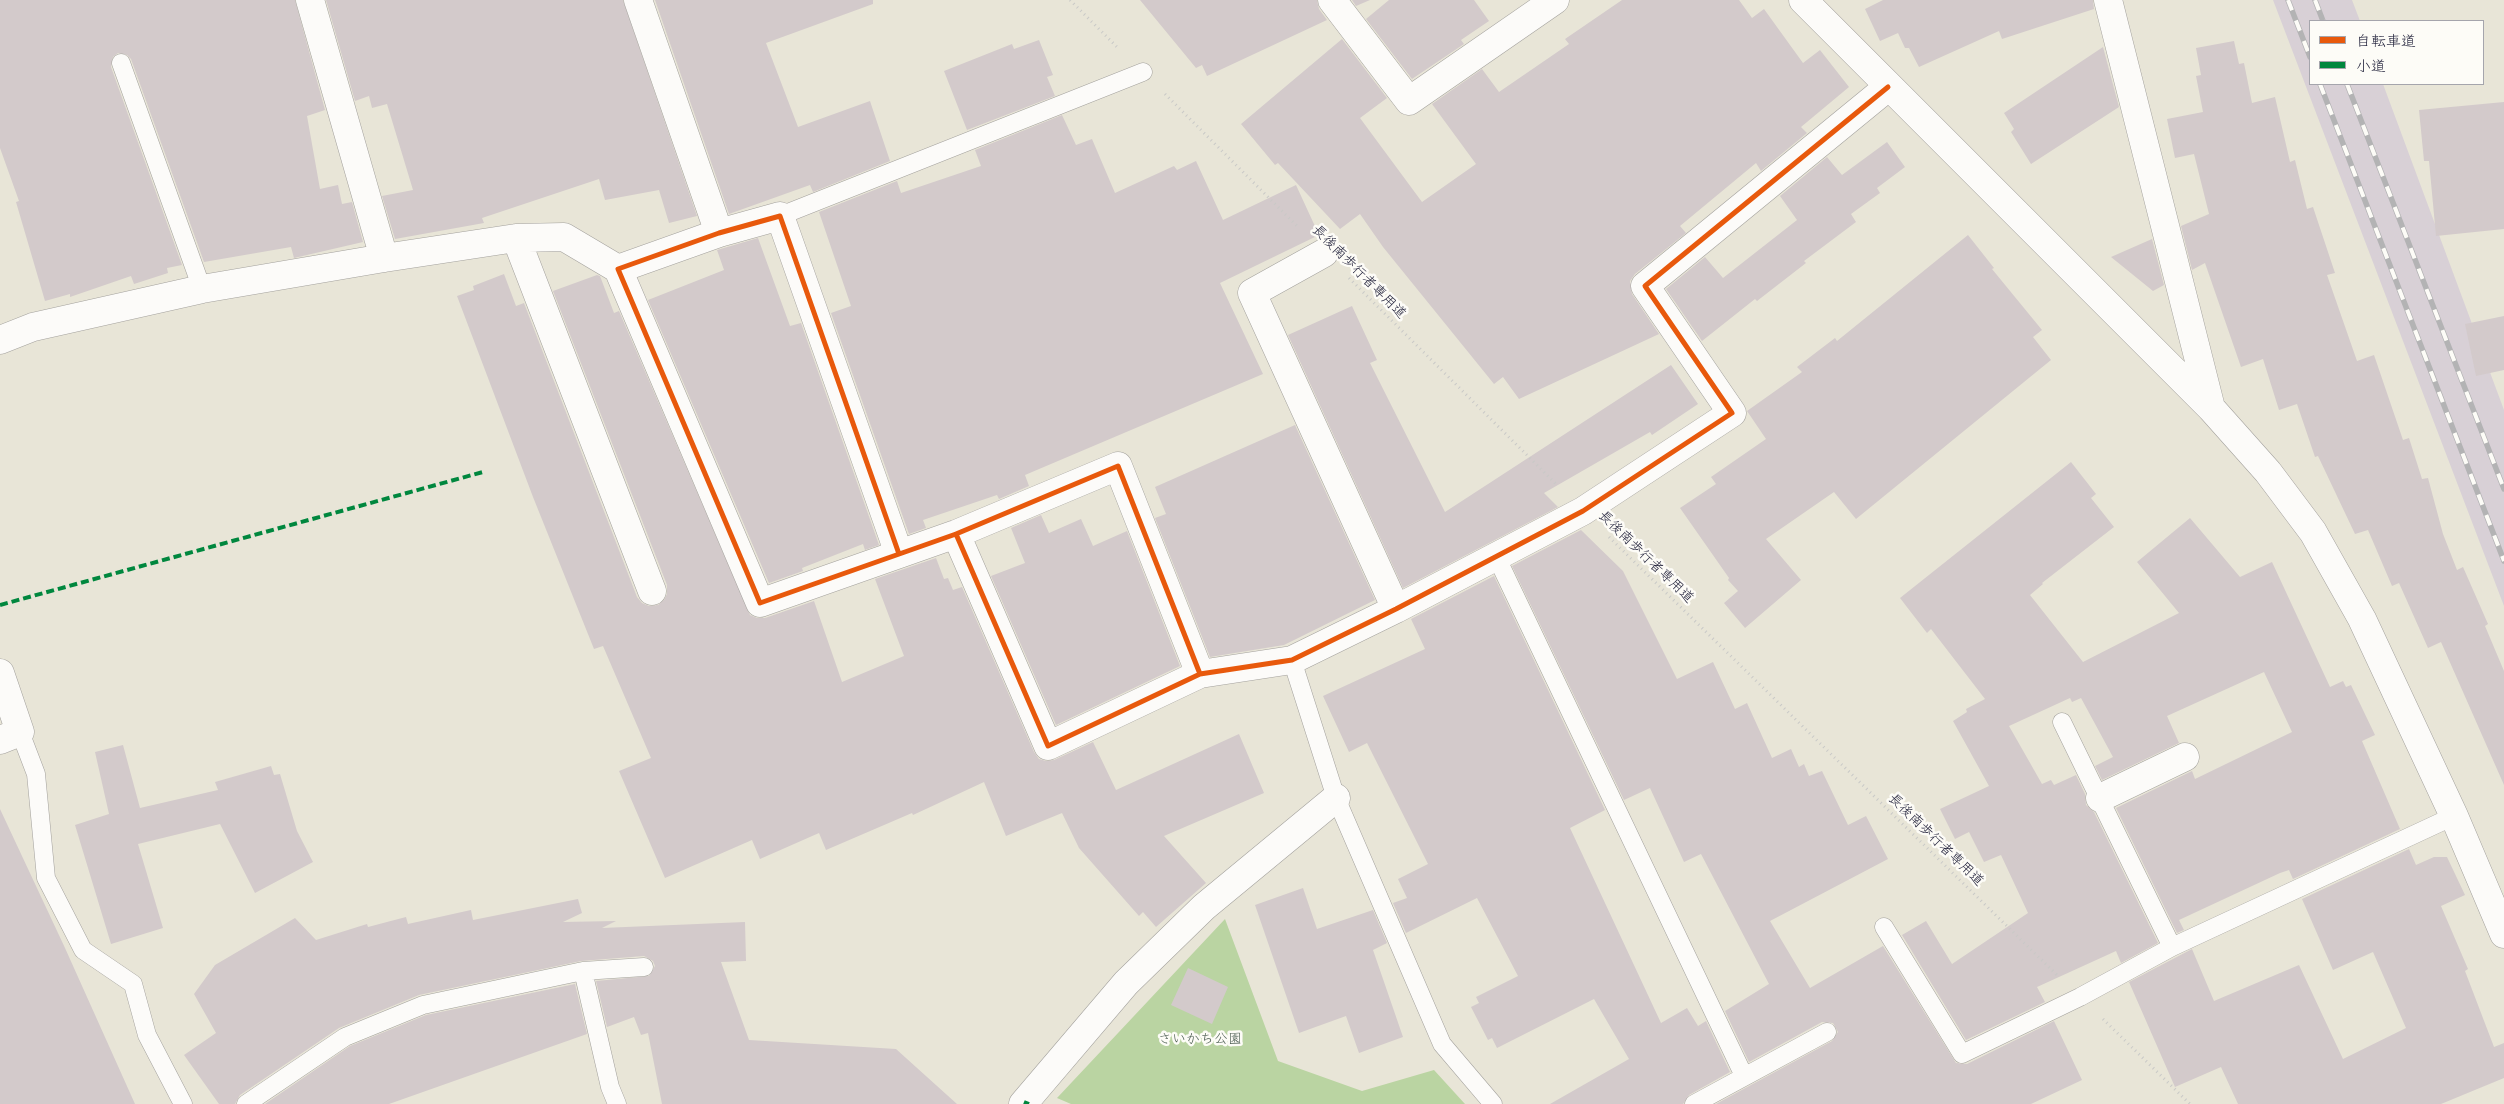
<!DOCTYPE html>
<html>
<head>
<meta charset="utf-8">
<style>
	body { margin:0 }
	#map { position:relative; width:2504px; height:1104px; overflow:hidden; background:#e8e5d7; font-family:"Playpen Sans","Klee One",sans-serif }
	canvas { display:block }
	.legend { position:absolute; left:2309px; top:20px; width:175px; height:65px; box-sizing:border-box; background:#fdfcf7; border:1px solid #a5a5ac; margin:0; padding:6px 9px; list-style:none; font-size:15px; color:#22223b }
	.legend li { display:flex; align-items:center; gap:10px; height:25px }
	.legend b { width:25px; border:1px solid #a5a5ac }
</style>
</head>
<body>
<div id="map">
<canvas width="2504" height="1104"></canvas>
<ul class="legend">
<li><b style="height:6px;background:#e8590c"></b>自転車道</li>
<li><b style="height:6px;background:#00873e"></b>小道</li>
</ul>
</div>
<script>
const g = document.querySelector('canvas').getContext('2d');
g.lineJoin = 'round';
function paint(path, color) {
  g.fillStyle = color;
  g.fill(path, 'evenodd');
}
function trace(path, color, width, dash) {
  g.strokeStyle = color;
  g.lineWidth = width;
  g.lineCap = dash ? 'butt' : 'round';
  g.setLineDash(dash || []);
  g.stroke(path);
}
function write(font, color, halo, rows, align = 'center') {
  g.font = font + ' "Playpen Sans","Klee One",sans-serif';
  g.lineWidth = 5;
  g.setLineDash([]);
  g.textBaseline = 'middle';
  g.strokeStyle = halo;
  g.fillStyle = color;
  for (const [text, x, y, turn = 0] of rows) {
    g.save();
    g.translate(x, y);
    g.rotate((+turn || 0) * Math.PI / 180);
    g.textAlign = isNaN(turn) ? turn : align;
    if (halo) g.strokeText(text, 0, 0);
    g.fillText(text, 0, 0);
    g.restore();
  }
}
paint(new Path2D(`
	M2273,0H2352L2360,21H2310V84H2383L2504,410V606Z`), '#d8d0d6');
paint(new Path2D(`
	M1225,919L1278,1061L1362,1091L1434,1070L1465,1104H1071L1057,1098Z`), '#bad4a2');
paint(new Path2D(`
	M0,0H295L325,110L307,116L320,189L338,185L342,204L352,202L363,242L294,258L291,247L204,262L131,59L127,55L118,53L113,57L111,67L182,265L167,268L168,273L134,284L131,276L70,297V294L45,301L16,202L19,201L0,148Z
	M326,0H623L697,216L669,223L659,190L605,200L599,179L482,218L484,223L395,239L382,196L413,190L387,104L372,108L369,96L355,101Z
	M655,0H873V4L766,43L798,127L870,101L890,161L813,192L810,185L729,214Z
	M1140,0H1317L1319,9L1327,20L1207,76L1202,65L1196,68Z
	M1352,0H1370L1356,6Z
	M1389,0H1474L1489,21L1461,40L1464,44L1412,79L1366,19Z
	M1622,0H1739L1752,18L1764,9L1803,63L1820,50L1849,87L1801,127L1807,133L1761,171L1756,163L1680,226L1686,233L1635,274L1630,281L1632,294L1659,334L1519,399L1503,377L1494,384L1383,247L1360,214L1340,229L1278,163L1275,165L1241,124L1342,39L1387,98L1360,118L1422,202L1476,164L1432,104L1482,69L1499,92L1569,44L1565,39Z
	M1883,0H2093L2094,9L2002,39L1999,31L1919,67L1909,48H1905L1898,33L1880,41L1865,9Z
	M1039,40L1053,75L1047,77L1055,96L967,130L944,71L1012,44L1014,49Z
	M2234,41L2239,64L2244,63L2252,103L2275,97L2290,162L2295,160L2307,209L2313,207L2335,273L2327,275L2357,361L2374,355L2403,440L2409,438L2422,479L2428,478L2443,534L2457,570L2463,567L2488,624L2485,626L2504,671V785L2441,642L2428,648L2399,583L2392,586L2368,530L2355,534L2318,456L2315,457L2297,404L2279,410L2263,359L2241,367L2205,263L2192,270L2181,226L2209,214L2194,154L2175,158L2167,119L2203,112L2196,76L2201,75L2196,48Z
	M2103,47L2119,107L2031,164L2011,132L2014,129L2004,113Z
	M2504,102V229L2436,236L2429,161H2424L2419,110Z
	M1062,115L1076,145L1092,139L1115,193L1174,166L1177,170L1196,161L1223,220L1296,185L1319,235L1220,283L1263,374L1025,475L1029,486L999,499L997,495L923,520L926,528L909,534L831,313L851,306L819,212L897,181L901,193L981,166L975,150Z
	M1887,142L1905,167L1877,188L1880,193L1851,214L1856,222L1804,261L1806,263L1757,301L1755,299L1702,341L1666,289L1705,257L1723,278L1797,220L1780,196L1827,157L1842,175Z
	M1968,235L1994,268L1992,269L2042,330L2033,337L2051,360L1856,519L1834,492L1766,539L1801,580L1745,628L1724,603L1738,591L1728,580L1729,578L1680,508L1716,484L1711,477L1766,439L1747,411L1802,372L1797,367L1835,338L1837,341Z
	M758,238L790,326L801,323L879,545L865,550L863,544L802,568L803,571L769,583L648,300L724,270L717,250Z
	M2152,239L2164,285L2153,291L2111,257Z
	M504,274L516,306L524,303L637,597L642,603L649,606L658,605L664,600L667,594V585L553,291L597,275L600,276L614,313L619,311L750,615L757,618H765L814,601L842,682L904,656L875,579L936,558L944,579L948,578L953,590L962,587L1034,752L1039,759L1046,761L1054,760L1093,742L1116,790L1239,734L1264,793L1164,836L1206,883L1156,927L1143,912L1139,916L1079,848L1062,813L1006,836L984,782L913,815L912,813L826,850L819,833L760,859L752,840L665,878L619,771L651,758L603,646L594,649L533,497L457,296L474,290L473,286Z
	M1352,306L1377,360L1370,363L1445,512L1671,365L1698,404L1652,435L1650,432L1544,493L1558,507L1403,588L1288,335Z
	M2504,316V370L2476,376L2465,324Z
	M1295,425L1375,600L1284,645L1210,657L1155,518L1166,514L1155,487Z
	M2071,462L2096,494L2091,498L2114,527L2042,583L2043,584L2030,595L2083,662L2179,613L2137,562L2190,518L2240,577L2272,562L2330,687L2343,681L2346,687L2351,685L2375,735L2362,741L2400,829L2293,879L2289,870L2280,873L2179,920L2184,930L2177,933L2116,808L2192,771L2195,779L2292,732L2264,672L2167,716L2179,743L2102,780L2095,766L2113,757L2081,698L2072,702L2070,698L2009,726L2042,784L2051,780L2054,785L2076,775L2085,794L2086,805L2094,812L2158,943L2121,963L2116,951L2037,987L2045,1002L1966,1040L1902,935L1926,921L1952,964L2028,913L2001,855L1984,862L1969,832L1955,839L1940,809L1989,786L1953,721L1967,712L1966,709L1985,699L1931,629L1927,633L1900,598Z
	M1041,515L1049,533L1081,519L1093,546L1127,531L1180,666L1056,725L991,576L1025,563L1011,528Z
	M1581,530L1623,571L1677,679L1713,662L1735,709L1747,703L1772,758L1791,749L1799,767L1804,764L1809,776L1822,771L1848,825L1866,816L1888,859L1770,921L1810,988L1883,946L1956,1063L1967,1064L2054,1021L2082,1080L2031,1104H1716L1832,1041L1838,1032L1833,1023L1822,1022L1749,1062L1725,1011L1769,984L1701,854L1684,862L1650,788L1624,800L1512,566Z
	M1494,576L1605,810L1570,828L1661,1023L1687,1008L1698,1026L1706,1021L1730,1072L1689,1095L1683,1104H1550L1629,1059L1594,999L1497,1048L1492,1038L1488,1040L1471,1007L1479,1003L1476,997L1518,976L1477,898L1406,933L1393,903L1407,898L1398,879L1428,864L1367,743L1349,752L1323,696L1425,649L1411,619Z
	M123,745L140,808L218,790L215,782L271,766L274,775L280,774L297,831L313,862L255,893L220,824L138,844L163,928L111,944L75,825L109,814L95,752Z
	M0,809L65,948L135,1104H0Z
	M2409,849L2416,865L2434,857H2447L2465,895L2441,906L2468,969L2465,971L2494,1047L2504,1043V1078L2441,1104H2238L2221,1067L2175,1087L2129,982L2192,949L2214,1001L2299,965L2343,1059L2406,1028L2373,952L2333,970L2302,899Z
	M1303,888L1317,929L1373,910L1387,943L1373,950L1403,1037L1359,1053L1346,1016L1299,1033L1255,905Z
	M578,899L582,913L563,922L616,921L602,928L745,922L746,961L721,962L749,1040L896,1049L957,1104H662L648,1033L641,1035L634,1017L607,1027L596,981L649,976L655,966L653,961L644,956L581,961L419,995L339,1028L240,1095L235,1104H219L184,1055L216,1033L194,994L215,965L295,918L316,940L367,924L368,927L406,917L408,924L471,910L473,920Z
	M1188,968L1228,987L1212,1024L1171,1005Z
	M575,984L587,1034L389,1104H265L350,1046L426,1015Z`), '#d3cacb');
const service = new Path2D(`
	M121,63L202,289
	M780,216L1143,72
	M1497,558L1744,1076
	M1292,660L1336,798L1442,1044L1493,1104
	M2062,722L2172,947
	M20,732L36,774L46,878L83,950L133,984L147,1035L183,1104
	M1884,927L1962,1054L2080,997L2172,947L2454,816
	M583,971L610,1087L617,1104
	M246,1104L345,1037L423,1005L583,971L644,967
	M1694,1104L1827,1032`);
const minor = new Path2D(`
	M310,0L384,258
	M638,0L719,233
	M1332,0L1409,101L1555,0
	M1803,0L2211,408L2268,472L2313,532L2362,619L2454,816L2504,934
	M2108,0L2211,408
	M516,238L652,591
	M1324,253L1252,293L1396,609
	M0,340L33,327L202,289L384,258L516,238L564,237L618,269
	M956,534L1048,746L1200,674L1292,660L1396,609L1583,511L1732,413L1645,286L1888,87
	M899,554L780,216L719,233L618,269L760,603L956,534L1118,466L1200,674
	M0,673L20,732L0,740
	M2100,798L2185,757
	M1023,1104L1126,983L1204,907L1336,798`);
trace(service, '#a3a19d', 19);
trace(minor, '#a3a19d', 29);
trace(new Path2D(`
	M1070,0L1119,49
	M1165,94L1298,227
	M1349,278L1557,485
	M1609,537L2057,975
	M2103,1019L2190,1104`), '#c9c9c7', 3, [1, 4]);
trace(service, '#fcfbf9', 18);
trace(minor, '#fcfbf9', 28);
const rail = new Path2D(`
	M2288,0L2310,57
	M2315,0L2323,21
	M2320,84L2504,561
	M2347,84L2504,489`);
trace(rail, '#b3b3b4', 5.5);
trace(rail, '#fdfcf7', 4, [11]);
trace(new Path2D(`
	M0,605L483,472
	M1024,1102L1029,1104`), '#00873e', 4, [8, 4]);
trace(new Path2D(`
	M956,534L1048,746L1200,674L1292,660L1396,609L1583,511L1732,413L1645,286L1888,87
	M899,554L780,216L719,233L618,269L760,603L956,534L1118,466L1200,674`), '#e8590c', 5);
write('14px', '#22223b', '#fdfcf7', [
	["長後南歩行者専用道",1359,272,45],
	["長後南歩行者専用道",1646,557,44],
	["長後南歩行者専用道",1936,840,44]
]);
write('14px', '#4a5b50', '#fdfcf7', [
	["さいかち公園",1200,1039]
]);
</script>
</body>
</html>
